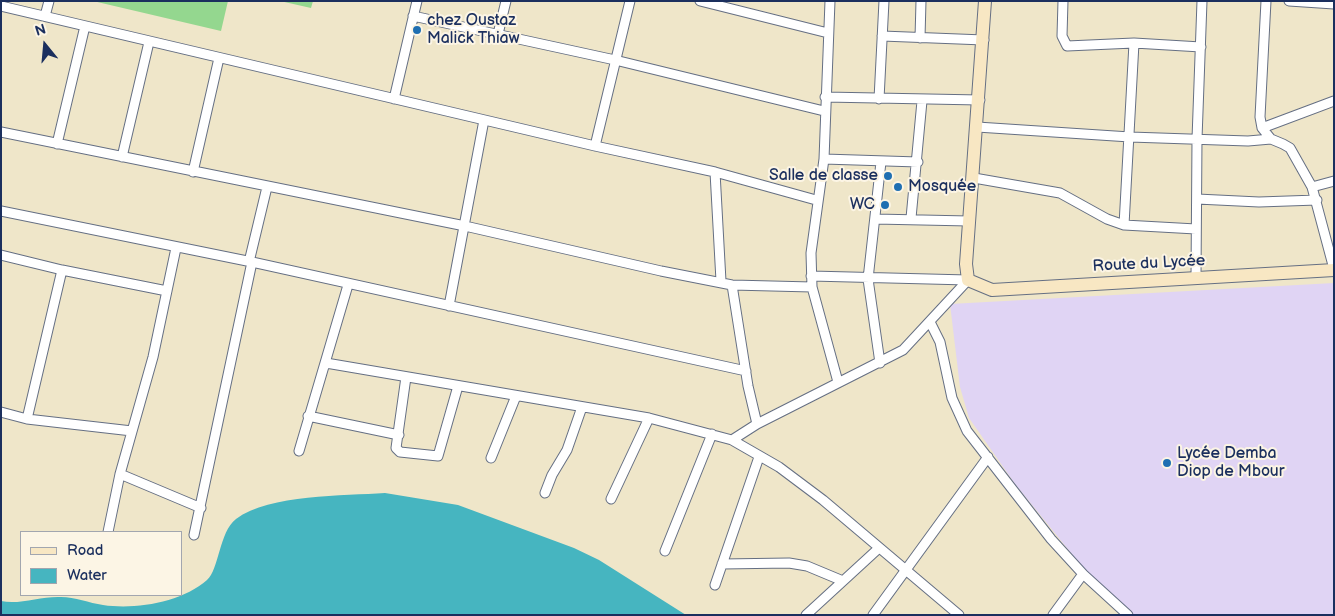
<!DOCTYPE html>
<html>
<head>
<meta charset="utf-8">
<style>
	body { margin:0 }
	#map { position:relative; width:1335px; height:616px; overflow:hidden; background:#efe6c9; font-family:"Balsamiq Sans",sans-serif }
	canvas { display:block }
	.frame { position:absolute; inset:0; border:2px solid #1b2f5e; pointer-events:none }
	.legend { position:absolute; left:20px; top:531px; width:162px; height:65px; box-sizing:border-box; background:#fcf5e5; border:1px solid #a2a6af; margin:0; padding:6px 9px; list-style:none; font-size:15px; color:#1b2f5e }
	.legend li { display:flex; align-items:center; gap:10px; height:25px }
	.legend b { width:25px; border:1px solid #a2a6af }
	.north { position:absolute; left:20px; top:20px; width:50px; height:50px; -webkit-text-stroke:4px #fcf5e5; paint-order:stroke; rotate:343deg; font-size:14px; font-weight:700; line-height:20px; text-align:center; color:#1b2f5e }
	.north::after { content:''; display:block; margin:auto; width:18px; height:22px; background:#1b2f5e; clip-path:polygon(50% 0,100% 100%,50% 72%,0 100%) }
</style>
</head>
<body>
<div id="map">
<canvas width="1335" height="616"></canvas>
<div class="frame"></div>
<ul class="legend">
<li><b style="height:6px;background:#f8e7c3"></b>Road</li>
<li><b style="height:14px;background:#46b5c0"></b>Water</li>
</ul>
<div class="north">N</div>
</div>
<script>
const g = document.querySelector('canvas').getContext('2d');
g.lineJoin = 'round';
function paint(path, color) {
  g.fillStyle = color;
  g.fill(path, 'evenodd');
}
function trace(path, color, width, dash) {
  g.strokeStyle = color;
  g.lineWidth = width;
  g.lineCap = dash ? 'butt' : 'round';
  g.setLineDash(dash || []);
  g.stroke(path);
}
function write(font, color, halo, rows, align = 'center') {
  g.font = font + ' "Balsamiq Sans",sans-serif';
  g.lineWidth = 4;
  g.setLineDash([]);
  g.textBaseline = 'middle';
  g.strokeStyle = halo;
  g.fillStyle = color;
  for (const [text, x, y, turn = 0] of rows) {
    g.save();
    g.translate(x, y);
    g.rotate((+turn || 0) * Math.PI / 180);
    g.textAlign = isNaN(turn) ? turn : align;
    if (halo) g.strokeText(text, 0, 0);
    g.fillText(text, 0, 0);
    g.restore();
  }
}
paint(new Path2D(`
	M1334,283V615H1132L1106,593L1075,558L1015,484L969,418L960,387L950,304Z`), '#e0d4f4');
paint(new Path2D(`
	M93,1H228L221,31Z
	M280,1H313L311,8Z`), '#94d78f');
paint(new Path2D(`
	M385,493L458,505L574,548L599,560L686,615H1V601C20,605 41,596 61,597C75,597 89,603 103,605C136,610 182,602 207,580C219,570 219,532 236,519C270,494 344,496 385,493Z`), '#46b5c0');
const street = new Path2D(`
	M700,1L828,33
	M830,1L824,159L811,253L812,287L838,382
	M1063,1L1062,36L1067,46L1134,43L1201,47
	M1266,1L1260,117L1262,128L1271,139
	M1289,1L1334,4
	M1,6L595,146L715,172L816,200
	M45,16L49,1
	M413,16L615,60L824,111
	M498,34L506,1
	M882,36L984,40
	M920,38L921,1
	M825,97L980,100
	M394,99L417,1
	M879,99L884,1
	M977,127L1130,137L1248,141L1271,139L1283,144L1290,148L1312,187L1334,269
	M1262,128L1334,101
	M1,132L465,226L661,271L732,285L812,287
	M57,144L85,26
	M595,146L630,1
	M122,157L149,42
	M824,159L918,162
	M193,172L219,58
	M715,172L721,281
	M974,178L1060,193L1107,219L1124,225L1196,229
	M1312,187L1334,181
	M1197,199L1259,202L1317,200
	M1,211L252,262L746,371
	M911,218L922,101
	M875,219L969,221
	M1124,225L1134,43
	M1,255L62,270L167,291
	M249,262L267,187
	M811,276L968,280
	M1196,277L1197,139L1202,1
	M732,285L748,386L757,424
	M449,306L484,120
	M930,322L940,342L952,398L967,431L1051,539L1083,574L1128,615
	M326,363L649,418L732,440L779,467L823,500L959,615
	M880,363L868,279L881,162
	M406,377L396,448L400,452L438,456L458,386
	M1,412L27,419L132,431
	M308,416L399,435
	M27,419L62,270
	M732,440L757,424L903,350L968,280
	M299,451L348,285
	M491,458L516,396
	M120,474L201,508
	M545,493L552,475L567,450L582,407
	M611,499L649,418
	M108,532L120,474L153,357L176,248
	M194,535L252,262
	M665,551L712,434
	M722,564L789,563L807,566L843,581
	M715,585L759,457
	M806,615L879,548
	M873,615L988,457
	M1053,615L1083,574`);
const secondary = new Path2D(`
	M985,1L966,264L968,280L992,290L1334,270`);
trace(street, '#656f83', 11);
trace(secondary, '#656f83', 14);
trace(street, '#fff', 9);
trace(secondary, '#f8e7c3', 12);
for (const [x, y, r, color] of [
	[417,30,5,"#1f6fb2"],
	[888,176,5,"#1f6fb2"],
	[898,187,5,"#1f6fb2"],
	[885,205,5,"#1f6fb2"],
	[1167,463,5,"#1f6fb2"]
]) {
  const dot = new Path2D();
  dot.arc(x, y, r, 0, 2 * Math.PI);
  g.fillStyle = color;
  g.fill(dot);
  trace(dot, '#fcf5e5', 2);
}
write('16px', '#1b2f5e', '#fcf5e5', [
	["chez Oustaz",427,21],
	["Malick Thiaw",427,39],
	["Salle de classe",878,176,"right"],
	["Mosquée",908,187],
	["WC",875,205,"right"],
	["Lycée Demba",1177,454],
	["Diop de Mbour",1177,472]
], 'left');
write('16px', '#1b2f5e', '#fcf5e5', [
	["Route du Lycée",1149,264,-3]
]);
</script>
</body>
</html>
